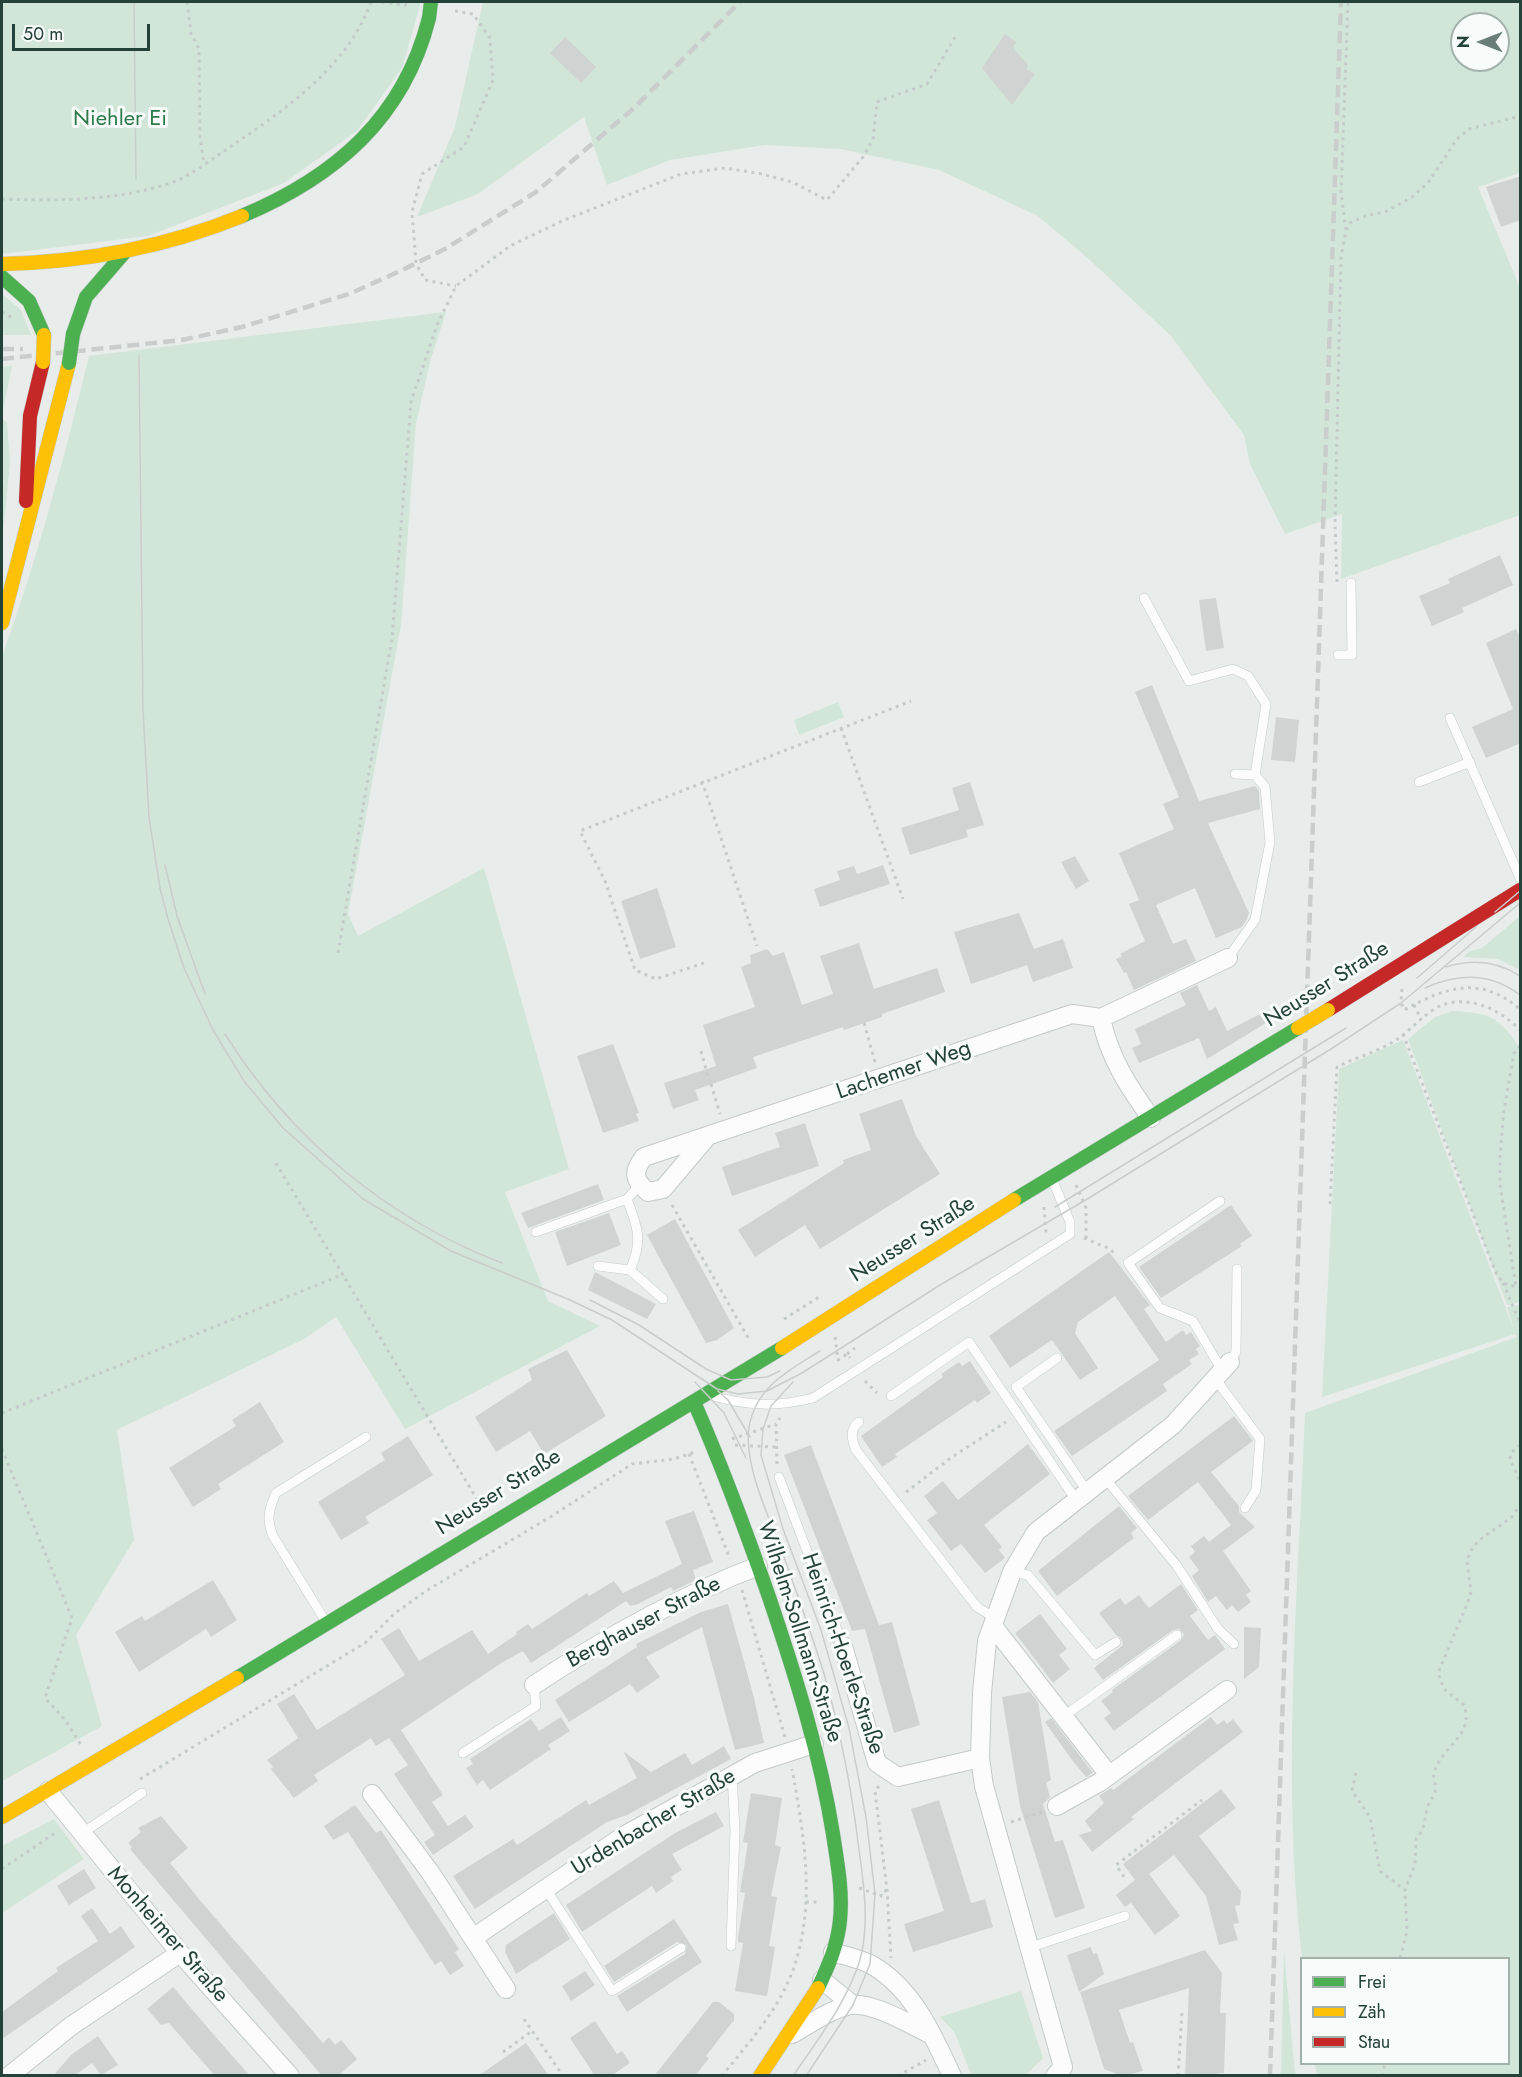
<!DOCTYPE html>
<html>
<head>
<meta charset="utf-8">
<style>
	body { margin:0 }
	#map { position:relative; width:1522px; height:2077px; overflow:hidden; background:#e8edeb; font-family:Jost,sans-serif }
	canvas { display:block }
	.frame { position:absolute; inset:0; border:3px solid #24423a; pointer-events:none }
	.legend { position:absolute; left:1300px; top:1957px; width:210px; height:108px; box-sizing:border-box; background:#f7fbf9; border:2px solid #a3b1ad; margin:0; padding:8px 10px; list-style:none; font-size:18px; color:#24423a }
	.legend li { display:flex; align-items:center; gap:12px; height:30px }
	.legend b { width:30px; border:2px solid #a3b1ad }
	.north { position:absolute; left:1450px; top:12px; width:60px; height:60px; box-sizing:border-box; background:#f7fbf9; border:2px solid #a3b1ad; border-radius:50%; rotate:270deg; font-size:16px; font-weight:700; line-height:24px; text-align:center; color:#24423a }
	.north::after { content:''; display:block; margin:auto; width:21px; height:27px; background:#697e78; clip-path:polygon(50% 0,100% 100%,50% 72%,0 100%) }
	.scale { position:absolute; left:12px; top:24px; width:138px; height:27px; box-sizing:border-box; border:3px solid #24423a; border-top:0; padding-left:8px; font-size:18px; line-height:21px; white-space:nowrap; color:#24423a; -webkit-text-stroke:4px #f7fbf9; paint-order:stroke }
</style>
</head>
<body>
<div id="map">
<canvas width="1522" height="2077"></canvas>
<div class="frame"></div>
<ul class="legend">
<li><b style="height:8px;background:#4caf50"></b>Frei</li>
<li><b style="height:8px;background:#ffc107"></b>Zäh</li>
<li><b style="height:8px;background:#c62828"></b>Stau</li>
</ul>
<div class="north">N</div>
<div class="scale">50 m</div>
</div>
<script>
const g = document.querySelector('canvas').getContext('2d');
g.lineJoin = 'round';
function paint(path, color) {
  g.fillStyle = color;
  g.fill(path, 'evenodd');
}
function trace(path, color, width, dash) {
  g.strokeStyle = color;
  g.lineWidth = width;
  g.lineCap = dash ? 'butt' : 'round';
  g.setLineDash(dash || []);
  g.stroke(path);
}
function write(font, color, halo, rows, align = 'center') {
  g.font = font + ' Jost,sans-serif';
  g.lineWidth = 6;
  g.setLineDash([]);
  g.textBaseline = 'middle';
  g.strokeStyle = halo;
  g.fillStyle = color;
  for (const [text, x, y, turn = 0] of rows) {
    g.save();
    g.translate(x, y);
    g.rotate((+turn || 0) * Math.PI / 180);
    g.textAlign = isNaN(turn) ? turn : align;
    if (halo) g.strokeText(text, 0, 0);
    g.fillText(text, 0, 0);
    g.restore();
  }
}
paint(new Path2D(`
	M2,2H421L402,68L357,131L284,183L148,236L2,254Z
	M483,2H1520V173L1478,187L1520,288V515L1341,579L1342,514L1285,534L1250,464L1244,435L1171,336L1091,261L1038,216L939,170L841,149L765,145L670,160L607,185L584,117L478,194L417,217L455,127ZM1462,24H1498V60H1462Z
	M2,294L21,310L31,335H2Z
	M446,312L430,362L416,424L401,625L348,914L358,936L484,868L569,1169L505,1192L548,1301L600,1326L405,1429L336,1317L304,1339L117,1430L134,1540L76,1635L102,1726L2,1781V656C38,558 64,458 89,356Z
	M12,366L2,415V367Z
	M2,418L7,423L10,463L2,542Z
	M838,702L844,717L799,735L794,720Z
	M1520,916V970L1498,959L1463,957L1470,951L1482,948Z
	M1453,1011C1491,1013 1498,1017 1520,1047V1302L1507,1305L1408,1039L1435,1017Z
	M1403,1040L1514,1330L1507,1307L1520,1305V2075H1317L1315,2064H1508V1958H1302C1281,1777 1298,1594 1305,1413L1517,1337L1515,1334L1322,1397L1339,1069Z
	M54,1819L84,1859L2,1913V1846Z
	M1284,1949L1295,2075H1281Z
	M1021,1991L1043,2058L1026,2075H971L955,2033L940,2017Z`), '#d1e6d8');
paint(new Path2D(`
	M1005,34L1016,42L1013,48L1028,65L1026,69L1035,74L1012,105L982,68Z
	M565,37L596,67L581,83L550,53Z
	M1521,176V220L1501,227L1486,187Z
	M1500,555L1513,585L1462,608L1464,612L1432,626L1419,596L1450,583L1448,579Z
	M1216,598L1224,648L1206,651L1199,600Z
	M1516,629L1521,639V743L1486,758L1472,727L1513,709L1486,643Z
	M1152,685L1199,801L1255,786L1259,791L1260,809L1208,823L1249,913L1247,919L1242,927L1216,938L1195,888L1156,905L1173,944L1186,939L1196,961L1134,990L1126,972L1124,973L1116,959L1122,956L1120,954L1145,941L1129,904L1139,900L1119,853L1174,829L1163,804L1179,797L1135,692Z
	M1276,717L1299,720L1295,762L1271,760Z
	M970,782L984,825L966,830L968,837L910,855L901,828L959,810L952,788Z
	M1075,856L1089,881L1076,889L1061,862Z
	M883,865L890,884L820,907L814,889L840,880L837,871L854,866L857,874Z
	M657,888L676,947L640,959L621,901Z
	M1019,913L1034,949L1063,939L1073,968L1033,982L1027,965L971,984L954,932Z
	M859,943L874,989L937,968L945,992L882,1014V1017L844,1030L843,1027L753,1057L757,1068L695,1090L699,1100L673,1109L664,1083L716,1066L703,1025L755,1007L741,967L751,963L750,955L767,949L773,956L784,952L802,1005L833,994L820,956Z
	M1197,985L1209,1011L1216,1007L1227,1031L1260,1014L1266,1023L1207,1059L1199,1038L1139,1063L1132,1048L1141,1044L1135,1029L1186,1005L1180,993Z
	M613,1044L639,1113L636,1114L639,1121L603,1133L577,1056Z
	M902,1099L916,1136L940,1174L820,1249L805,1225L755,1257L738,1230L844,1163L843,1160L871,1150L859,1114Z
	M805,1123L819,1166L732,1196L722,1167L780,1147L775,1133Z
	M598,1184L604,1200L528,1228L521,1213Z
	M1231,1205L1252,1236L1240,1244L1242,1246L1161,1298L1139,1267Z
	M609,1213L621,1245L567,1266L555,1232Z
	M675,1219L734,1328L717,1340L706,1343L647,1235Z
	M1109,1252L1150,1305L1144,1309L1166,1342L1183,1330L1186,1335L1191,1332L1200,1346L1196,1349L1199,1354L1189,1360L1192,1364L1163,1384L1167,1391L1072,1456L1054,1431L1159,1360L1115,1296L1078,1322L1075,1333L1098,1368L1080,1380L1052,1340L1010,1368L989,1336Z
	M595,1272L656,1304L647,1319L588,1290Z
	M567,1350L606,1416L544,1454L530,1431L496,1452L475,1417L532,1380L528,1369Z
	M970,1361L991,1393L977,1403L975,1400L895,1454L897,1457L882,1467L861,1436L943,1377L941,1374L959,1362L962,1366Z
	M260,1402L284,1442L218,1484L221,1489L193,1507L169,1468L236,1426L232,1420Z
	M1234,1416L1253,1441L1211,1472L1239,1506V1512L1255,1527L1223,1551L1251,1591L1246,1595L1251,1602L1238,1612L1232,1605L1227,1610L1216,1596L1208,1602L1192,1576L1199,1570L1189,1557L1195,1552L1191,1546L1204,1536L1209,1542L1231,1525L1198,1482L1148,1520L1128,1496Z
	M408,1436L433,1475L365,1517L369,1523L341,1540L318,1502L385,1460L381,1453Z
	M1028,1444L1050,1474L984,1525L1002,1547L999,1550L1005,1558L985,1573L961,1544L951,1551L927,1520L937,1513L924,1496L943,1481L958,1500Z
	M811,1445L879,1625L892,1622L920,1725L894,1733L865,1629L852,1631L784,1455Z
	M1119,1506L1137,1528L1131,1533L1134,1538L1057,1596L1038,1571Z
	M694,1511L713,1562L693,1570L696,1580L673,1591L671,1587L638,1604L630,1606L626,1601L531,1663L523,1651L503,1662L401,1730L443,1795L432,1802L448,1826L465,1815L474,1827L433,1855L424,1842L435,1835L394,1774L408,1765L389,1738L376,1746L371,1738L314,1775L318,1781L294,1798L271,1769L273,1767L267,1760L298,1738L277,1704L294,1694L317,1730L405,1675L381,1639L399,1628L419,1661L472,1630L488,1654L517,1634L516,1632L528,1624L532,1629L587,1593L589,1596L614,1581L623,1593L682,1564L665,1521Z
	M213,1580L237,1620L211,1637L206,1629L139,1672L115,1632L142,1616L145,1621Z
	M1181,1584L1198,1610L1190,1616L1208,1640L1215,1635L1225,1649L1114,1731L1104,1718L1111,1713L1101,1701L1113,1692L1112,1690L1181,1640L1184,1634L1179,1629L1173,1630L1103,1680L1094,1668L1123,1645L1121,1638L1116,1635L1099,1613L1120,1598L1125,1605L1139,1595L1149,1608Z
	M728,1604L753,1694L764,1743L735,1750L702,1627L646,1657L660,1677L637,1693L630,1684L569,1722L555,1700L637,1647L636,1644L701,1612Z
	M1040,1614L1067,1649L1059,1655L1070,1669L1053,1683L1015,1633Z
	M1244,1627L1261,1628L1259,1667L1244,1679Z
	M1030,1692L1038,1702L1051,1780L1046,1783L1050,1797L1043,1804L1055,1842L1063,1840L1085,1908L1055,1918L1020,1806L1002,1697Z
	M561,1717L570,1731L548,1745L551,1749L490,1790L483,1780L477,1785L466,1768L473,1764L470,1759L531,1719L539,1731Z
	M1211,1717L1217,1725L1224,1720L1227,1724L1233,1719L1243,1732L1131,1817L1134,1819L1092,1852L1079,1835L1092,1831L1085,1821L1104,1803L1099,1796L1111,1788L1113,1790Z
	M1051,1718L1093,1773L1086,1777L1072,1760L1045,1722Z
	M724,1746L731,1759L627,1815L607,1822L475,1909L453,1876L513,1839L517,1845L586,1800L589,1805L637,1778L623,1751L651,1772L685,1753L692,1765Z
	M1221,1789L1236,1808L1199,1836L1241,1891L1240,1905L1235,1906L1239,1923L1233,1924L1238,1940L1219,1945L1206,1896L1174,1855L1149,1874L1180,1916L1155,1935L1131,1903L1125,1907L1116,1895L1135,1880L1123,1864Z
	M751,1793L782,1798L775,1845L781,1847L771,1896L777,1897L769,1946L775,1947L767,1996L735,1991L743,1943L738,1942V1938L745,1893L740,1892L748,1843L743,1842Z
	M939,1800L971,1903L985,1899L993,1927L913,1952L904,1924L944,1911L911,1809Z
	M355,1805L376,1833L381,1830L459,1949L455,1952L464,1966L450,1975L441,1961L435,1965L348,1832L333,1840L324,1826Z
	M716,1812L724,1826L672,1854L682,1870L671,1877L673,1881L656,1893L652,1886L582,1932L566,1905L675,1833Z
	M161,1816L188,1848L170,1863L199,1899L323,2043L329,2037L335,2045L341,2040L357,2059L338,2076H322L130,1849L132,1847L128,1843L141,1832L138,1828Z
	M84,1869L96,1888L69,1905L57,1886Z
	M92,1908L110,1934L121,1926L135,1947L2,2039V2012L58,1971L56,1968L98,1941L81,1916Z
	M554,1913L570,1939L516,1974L505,1952L506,1945Z
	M674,1919L702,1962L627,2012L617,1996L685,1954L687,1945L677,1942L614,1982L604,1966Z
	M1091,1947L1093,1954L1097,1953L1104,1974L1079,1992L1067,1955Z
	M1205,1950L1222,1973L1220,2013H1226L1224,2073H1218V2076H1185L1189,1988L1119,2010L1130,2043L1133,2042L1143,2071L1123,2076L1104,2069L1080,1992Z
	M585,1971L595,1985L571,2001L562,1986Z
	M173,1987L214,2035L250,2076H215L169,2023L161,2025L147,2009Z
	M713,2002H719L734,2014V2020L706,2056L709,2058L695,2076H654Z
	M595,2021L617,2054L622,2051L630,2063L611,2076H595L570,2038Z
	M98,2036L118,2065L101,2075L92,2063L74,2076H53L71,2055Z
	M526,2043L549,2076H478L507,2056Z`), '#cfd4d2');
const lane = new Path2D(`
	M1144,598L1189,681L1233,669L1248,676L1266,704L1255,775
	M1338,655H1352L1351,583
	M1450,718L1520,878
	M1419,782L1470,762
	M1228,958L1255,920L1270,842L1265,787L1255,775L1235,774
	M1220,1201L1128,1263L1160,1308L1193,1321L1221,1369
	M536,1232L627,1199L640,1185
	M598,1266L630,1270C643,1241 638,1228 627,1199
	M630,1270L663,1299
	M1057,1358L1016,1387L1087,1491
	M1230,1362L1236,1352L1237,1269
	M1214,1377L1260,1439L1256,1490L1245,1508
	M713,1396C748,1406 777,1407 813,1398L1070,1234V1222L1052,1179
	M891,1396L969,1342L1076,1500
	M859,1422C849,1429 852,1440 856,1450L977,1607L995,1618
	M779,1477L843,1646
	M1105,1478L1177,1566L1218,1629L1234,1644
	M1012,1572L1028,1575L1095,1655L1116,1642
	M326,1622L273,1536C266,1519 269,1509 276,1493L366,1437
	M1064,1716L1177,1635
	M463,1753L536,1706L534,1685
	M81,1834L142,1793
	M546,1889L612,1991L681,1948
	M731,1946L735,1830L732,1775
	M1031,1947L1125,1916`);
const street = new Path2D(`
	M1151,1118C1128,1086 1109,1057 1101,1018L1228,958
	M707,1137L663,1189L648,1192C633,1180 633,1171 644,1157L1072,1014L1101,1018
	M993,1626L1109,1775
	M843,1646L877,1763L898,1777L980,1758
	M534,1685C605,1638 678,1597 758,1566
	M48,1791L180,1953L290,2076
	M372,1794L430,1872L506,1989
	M1057,1806L1100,1782L1227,1690
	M473,1938L625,1835L755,1763L814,1744
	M833,1952C845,1956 860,1959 872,1965C913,1989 933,2035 952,2076
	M822,1980L853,2005
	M792,2034C810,2024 831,2009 851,2005C873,2002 911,2025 930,2034
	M9,2076L71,2026L180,1953
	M1055,2076L1063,2067L984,1786L980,1758L982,1693L987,1641L1012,1572L1036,1532L1173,1425L1230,1362`);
const fast = new Path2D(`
	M242,216C335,177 404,118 429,18
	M2,277L29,301L44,335
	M73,334L86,297L124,253
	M1014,1200L1298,1028
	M694,1402C722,1466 746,1531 769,1597C795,1674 820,1753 833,1834C837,1861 843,1891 840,1920C838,1944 828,1967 818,1988
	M237,1678L782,1348`);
const slow = new Path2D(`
	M2,264C86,262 164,248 242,216
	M2,623L69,363
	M782,1348L1014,1200
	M2,1817L237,1678
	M760,2076L818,1988`);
const jam = new Path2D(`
	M26,501L30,416L43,362
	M1328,1010L1520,890`);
trace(lane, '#c5cac8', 10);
trace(street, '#c5cac8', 20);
trace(fast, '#c3cbc8', 15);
trace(slow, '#c3cbc8', 15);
trace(jam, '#c3cbc8', 15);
trace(new Path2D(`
	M187,2L191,33L199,49L200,137L204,164
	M382,2L407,5
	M455,11L473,14L490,38L493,80L464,147L422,174L412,212L416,263L425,280L456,286
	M2,199C57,201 120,201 173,182C192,175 210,160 227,149C283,111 347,68 371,2
	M1346,230L1341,193L1348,2
	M2,312L13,318
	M1337,582L1335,523L1341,257L1346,231L1350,223L1365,216L1385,212L1412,197L1428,183L1457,139L1469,129L1520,116
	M841,728L903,899
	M702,781L757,946
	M338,953L392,638L411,402L437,325L456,286L510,246L562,221L681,174L725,168L762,174L792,182L827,200L863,157L873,139L877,102L927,84L957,34
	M704,963L656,979L635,970L605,881L580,831L911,701
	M1402,989L1401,1003L1404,1010C1446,987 1480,975 1520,1009
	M1414,1005L1421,1019
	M864,1023L875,1062
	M1403,1034L1496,1273L1503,1283L1516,1287L1500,1185V1156L1504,1110L1514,1053L1520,1046
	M701,1051L708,1077
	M711,1084L720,1114
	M276,1163L481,1506
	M1076,1185L1086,1208V1238
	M1330,1204L1337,1067C1356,1057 1378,1052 1396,1040C1410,1031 1421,1017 1436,1008C1465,992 1500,1009 1520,1030
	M672,1205L750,1341
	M1044,1207L1046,1233
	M1084,1238L1108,1248L1117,1255
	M1503,1283L1520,1323
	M784,1319L822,1295
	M835,1337L838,1360L847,1354L850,1358
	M847,1354L855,1348
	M865,1381L877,1393
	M2,1413L344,1274
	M732,1439L776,1424
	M735,1445L775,1447
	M1520,1445L1511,1453L1510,1459L1520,1481
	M2,1449L72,1618L45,1698L66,1721L81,1745
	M689,1454L730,1559
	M777,1464L776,1424L780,1418
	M906,1492L952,1457L1006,1422
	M742,1590L785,1737
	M1356,1773L1352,1791L1370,1817L1380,1871L1405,1890
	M140,1779L365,1643L395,1613L426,1591L552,1516L632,1464L674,1459L695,1452
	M879,1786L875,1791L887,1890L891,1958
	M1011,1822L1042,1812
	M2,1869L58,1831
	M1124,1877L1116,1865L1202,1800
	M859,1888L881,1896V1893L887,1890
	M806,1902H820
	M1400,1958L1407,1931L1405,1890L1415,1864L1416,1839C1425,1829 1424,1822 1427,1809C1428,1803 1433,1798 1435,1792C1437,1787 1433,1779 1434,1774C1441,1745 1475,1737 1464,1705L1444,1689L1438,1673L1468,1602L1471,1592L1467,1562L1470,1552L1478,1541L1512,1517L1520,1505
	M524,2019L563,2076
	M503,2052L532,2031
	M722,2076C742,2051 764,2026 780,1998C820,1927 806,1845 792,1769
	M898,2076L926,2060
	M1178,2076L1182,2012
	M1382,2076L1385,2064`), '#c3ccca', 3, [3, 4.5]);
trace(lane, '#fcfcfc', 9);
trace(street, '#fcfcfc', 18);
trace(fast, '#4caf50', 14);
trace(slow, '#ffc107', 14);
trace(jam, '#c62828', 14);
trace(new Path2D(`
	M134,2L136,179
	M139,356L143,710L149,817L160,888L168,919L184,968L213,1030L244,1081L283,1128L363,1199L451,1251L570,1300L612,1320L717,1389L738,1394L767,1391L802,1373L940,1285L1084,1201L1331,1049L1401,1003L1520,903
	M165,865L177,916L205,994
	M1495,912L1520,891
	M1446,967C1472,959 1497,961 1520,976
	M1417,978L1476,927
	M1425,988C1458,973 1491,973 1520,995
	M225,1034C290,1138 387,1219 502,1263
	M1055,1207L1346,1028
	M590,1300L639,1325L706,1369L731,1380L767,1377L780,1371
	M695,1382L724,1413L746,1458
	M793,1382L771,1406L763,1429L761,1455L783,1529L821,1630L849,1728L866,1817L875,1894L870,1964L853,2005L806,2076
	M718,1391L728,1400L750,1437
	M793,2076C818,2039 845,2005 859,1963C870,1928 864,1885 859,1850C852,1792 841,1734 825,1677C813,1637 798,1597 784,1557C771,1521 743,1466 749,1427C756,1387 788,1371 820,1351`), '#c9cdcc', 1.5);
trace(new Path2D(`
	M2,349H23
	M2,359L182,340L242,327L349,294L398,272L445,249L536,192L634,108L740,2
	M1270,2076L1341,2`), '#c9cdcc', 4.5, [12, 6]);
const fastBridge = new Path2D(`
	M429,18L431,2
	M69,363L73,334`);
const slowBridge = new Path2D(`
	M43,362L44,335
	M1298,1028L1328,1010`);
trace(fastBridge, '#c3cbc8', 15, []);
trace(slowBridge, '#c3cbc8', 15, []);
trace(fastBridge, '#4caf50', 14);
trace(slowBridge, '#ffc107', 14);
write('22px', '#2d7a4b', '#f7fbf9', [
	["Niehler Ei",120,120]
]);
write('22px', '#24423a', '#f7fbf9', [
	["Neusser Straße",1327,985,-32],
	["Lachemer Weg",904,1071,-19],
	["Neusser Straße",913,1240,-32],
	["Neusser Straße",499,1493,-32],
	["Berghauser Straße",644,1623,-28],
	["Wilhelm-Sollmann-Straße",799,1632,72],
	["Heinrich-Hoerle-Straße",842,1654,71],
	["Urdenbacher Straße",654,1823,-31],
	["Monheimer Straße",167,1935,49]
]);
</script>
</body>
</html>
